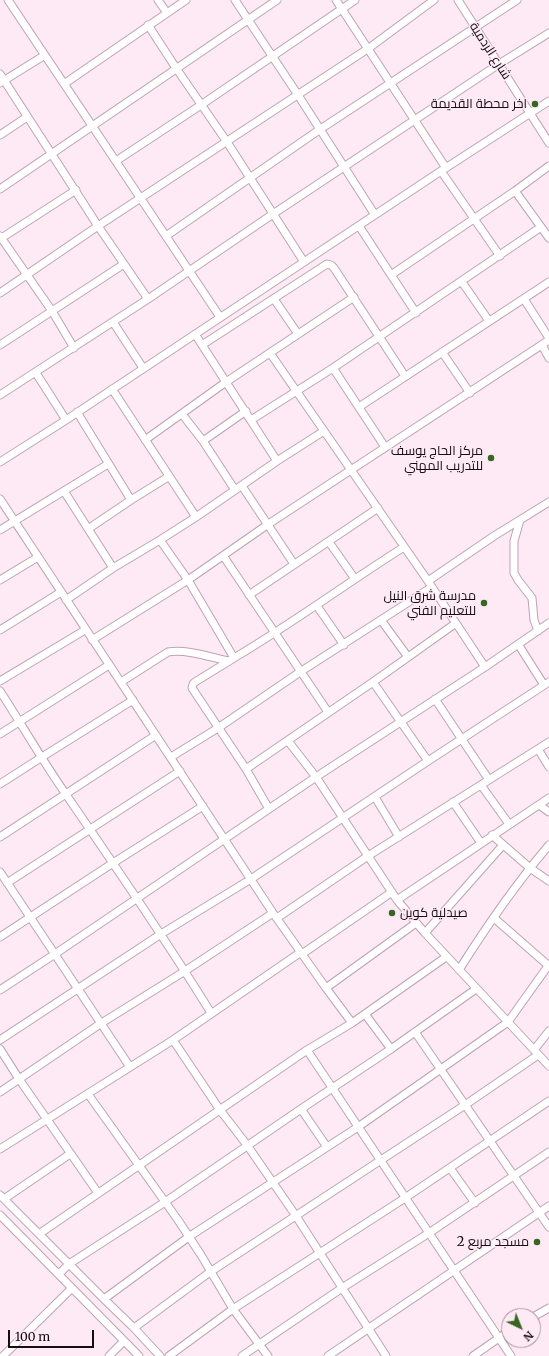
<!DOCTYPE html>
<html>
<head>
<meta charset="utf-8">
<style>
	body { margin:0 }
	#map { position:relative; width:549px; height:1356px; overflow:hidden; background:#fdeaf5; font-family:Merriweather,serif }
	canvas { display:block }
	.north { position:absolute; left:501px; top:1308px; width:40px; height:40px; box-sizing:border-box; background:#fdeaf5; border:1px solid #a1919a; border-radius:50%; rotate:137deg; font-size:11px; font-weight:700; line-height:16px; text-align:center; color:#160c12 }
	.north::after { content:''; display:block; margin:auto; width:14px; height:18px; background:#386524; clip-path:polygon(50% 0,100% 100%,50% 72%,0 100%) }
	.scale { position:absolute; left:8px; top:1330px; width:86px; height:18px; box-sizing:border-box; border:2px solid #160c12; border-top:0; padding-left:5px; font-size:12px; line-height:14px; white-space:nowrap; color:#160c12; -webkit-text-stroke:3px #fdeaf5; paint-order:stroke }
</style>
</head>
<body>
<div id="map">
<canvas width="549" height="1356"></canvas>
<div class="north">N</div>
<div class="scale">100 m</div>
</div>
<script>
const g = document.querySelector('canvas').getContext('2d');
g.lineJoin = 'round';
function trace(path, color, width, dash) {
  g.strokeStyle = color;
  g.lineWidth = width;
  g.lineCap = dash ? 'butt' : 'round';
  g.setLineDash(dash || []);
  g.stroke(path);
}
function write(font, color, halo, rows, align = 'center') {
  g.font = font + ' Merriweather,Cairo,serif';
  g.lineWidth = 3;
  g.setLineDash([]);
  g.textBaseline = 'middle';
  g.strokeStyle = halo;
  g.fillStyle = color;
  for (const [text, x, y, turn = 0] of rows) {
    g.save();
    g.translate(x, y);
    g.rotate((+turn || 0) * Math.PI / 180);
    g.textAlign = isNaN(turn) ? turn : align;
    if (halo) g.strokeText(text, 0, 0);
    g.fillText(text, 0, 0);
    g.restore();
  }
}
const minor = new Path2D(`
	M8,0L220,317
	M158,0L167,13
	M235,0L298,95L375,215
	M336,0L446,168
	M458,0L549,143
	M148,25L176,68L227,142L304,262
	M0,74L98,226L148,299
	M0,83L45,55
	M64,84L186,0
	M0,135L27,117
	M116,161L201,105L355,0
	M441,171L500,256
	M0,189L277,0
	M515,191L549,238
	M359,226L416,313
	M0,236L52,311L74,348
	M166,236L319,130L517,0
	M0,239L76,190
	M391,275L515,191L549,166
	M462,282L489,321
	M0,293L98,226L369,48L434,0
	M274,299L298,334
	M524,299L549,338
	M113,322L143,368
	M195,334L277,461
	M0,345L124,264
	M202,345L327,264L331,265L334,268L405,376
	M542,345L549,358
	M442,352L470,393
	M270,353L428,581L485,667
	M333,368L385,447
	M36,373L66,420
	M112,389L196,517
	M0,395L148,299L273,214L499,64L549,33
	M359,407L549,282
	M77,412L131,500
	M182,414L203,441L235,490
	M251,420L333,368L541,227
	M145,440L226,382L354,297
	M203,441L246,411
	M0,462L66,420L441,171L549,101
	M242,486L294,564
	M64,491L113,568
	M0,499L273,913L326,988L352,1023L446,957
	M520,520L514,541V573L518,580L532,598L534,620L538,631
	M88,529L131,500L168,477
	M0,530L108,464
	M160,540L188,580L234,658L195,682L193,684L192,688L246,769L269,809
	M329,542L355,579
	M224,557L328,712
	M0,580L38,557
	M428,581L494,536L549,502
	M249,595L378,508
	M66,600L113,568L160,540L196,517L277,461L324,431
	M317,606L344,645
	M381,620L408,657
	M0,630L61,592
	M92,640L188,580L267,525L549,340
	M518,644L544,685
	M234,658C293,623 347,583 404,547
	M0,681L85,630
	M121,682L168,652C188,649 209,657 229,661
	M373,682L428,761
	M0,691C22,725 42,760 65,793C115,866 165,938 211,1013
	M435,699L489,780
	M0,734L109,665
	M288,741L316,777L397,900
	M538,749L549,767
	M171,757L218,728L300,672L432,587
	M246,769L373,682L456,623
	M0,784L42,757L133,700
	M481,785L509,824
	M375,797L399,837
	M549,798L397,900L425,933L549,1066
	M453,802L481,843
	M539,805L549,812
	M492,835L530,868L549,881
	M0,837L156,735
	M0,872L130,1067
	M7,883L180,771
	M277,918L368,856L549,742
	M494,918L549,966
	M425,933L503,845
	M0,937L113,863L203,806
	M302,954L392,892
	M459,970C486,927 516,884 549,845
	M326,988L416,923
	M0,990L55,954L316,777L485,667L549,623
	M365,1014L391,1049
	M415,1032L549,1227
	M0,1040L161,934L251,879L428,761L549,682
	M173,1040L220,1110L247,1145L296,1216L386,1356
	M0,1049L19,1079L98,1193
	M307,1050L511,1356
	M534,1050L549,1031
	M0,1092L100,1024L185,971L273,913
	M88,1094L178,1220L201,1255L233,1309L268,1356
	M301,1109L327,1147
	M0,1149L173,1040L301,952
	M450,1168L475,1203
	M0,1195L104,1299L134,1328L160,1356
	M4,1199L70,1154
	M0,1215L139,1356
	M39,1234L307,1050L352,1023
	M59,1274L69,1264L165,1202L301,1109L391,1049L476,989
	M104,1299L190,1236L358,1127L508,1022L548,966
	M533,1317L549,1308
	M134,1328L210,1272L465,1105L538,1055
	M3,1356L72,1288
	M109,1356L124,1341
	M169,1356L233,1309L405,1198L549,1101
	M242,1356L342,1288L429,1233L549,1152
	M328,1356L549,1206
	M473,1356L509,1331`);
trace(minor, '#bfa2b3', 9);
trace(minor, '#fff', 7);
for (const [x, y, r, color] of [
	[535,104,4,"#386524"],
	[491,458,4,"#386524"],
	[484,603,4,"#386524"],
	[392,913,4,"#386524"],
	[537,1242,4,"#386524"]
]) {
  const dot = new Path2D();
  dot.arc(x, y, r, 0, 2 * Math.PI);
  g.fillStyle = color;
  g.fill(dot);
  trace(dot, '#fdeaf5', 1.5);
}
write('13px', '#160c12', '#fdeaf5', [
	["شارع الردمية",490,51,57]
]);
write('13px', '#160c12', '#fdeaf5', [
	["اخر محطة القديمة",527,104],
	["مركز الحاج يوسف",483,451],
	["للتدريب المهني",483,466],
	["مدرسة شرق النيل",476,596],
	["للتعليم الفني",476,611],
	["صيدلية كوين",400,913,"left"],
	["مسجد مربع 2",529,1242]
], 'right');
</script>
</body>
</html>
